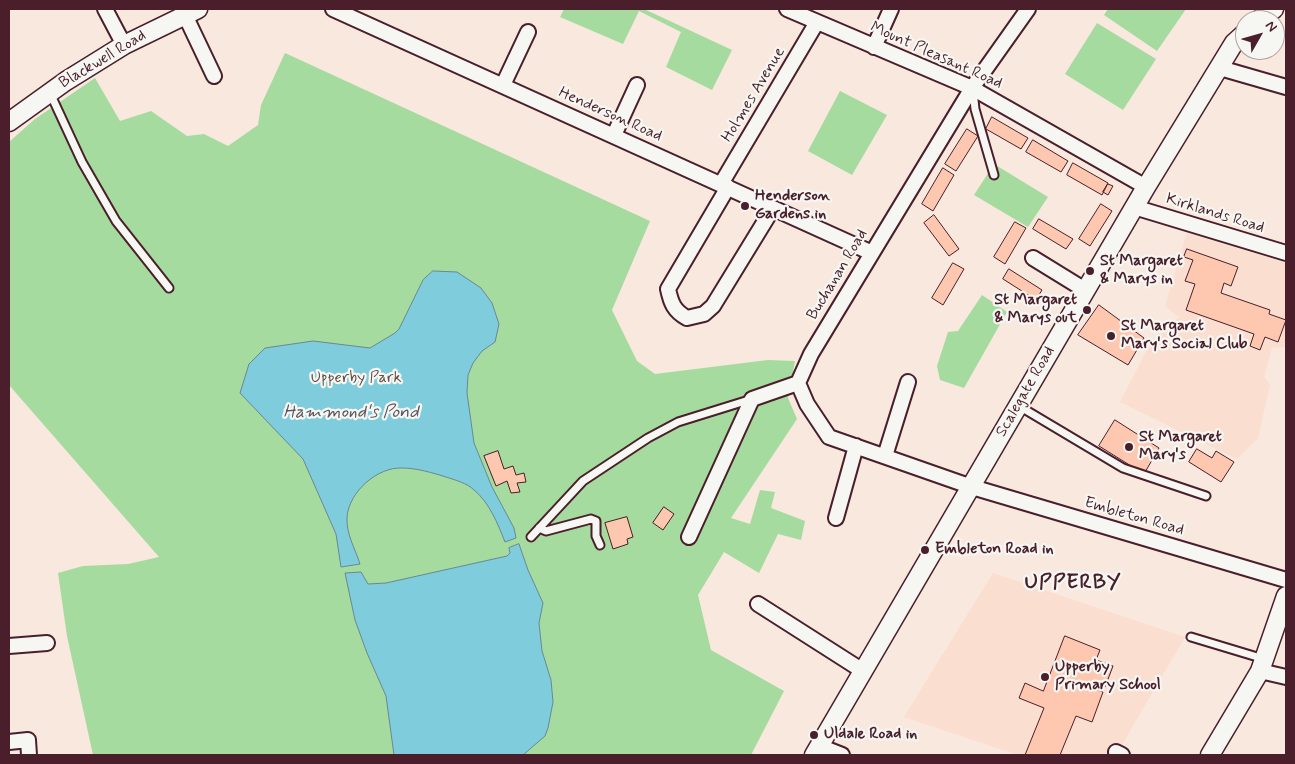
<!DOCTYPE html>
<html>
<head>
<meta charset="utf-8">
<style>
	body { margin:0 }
	#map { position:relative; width:1295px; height:764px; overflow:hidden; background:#f8e8de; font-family:Mynerve,sans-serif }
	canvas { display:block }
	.frame { position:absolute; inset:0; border:10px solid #4a1f2b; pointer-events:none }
	.north { position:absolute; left:1235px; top:10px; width:50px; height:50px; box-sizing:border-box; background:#f6f6f2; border:1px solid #b1a0a2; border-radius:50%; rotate:52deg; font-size:14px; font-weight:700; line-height:20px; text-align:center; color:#4a1f2b }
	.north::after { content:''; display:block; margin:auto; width:18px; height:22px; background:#4a1f2b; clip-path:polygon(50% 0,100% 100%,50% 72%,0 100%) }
</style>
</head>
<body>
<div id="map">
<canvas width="1295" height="764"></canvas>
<div class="frame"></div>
<div class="north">N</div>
</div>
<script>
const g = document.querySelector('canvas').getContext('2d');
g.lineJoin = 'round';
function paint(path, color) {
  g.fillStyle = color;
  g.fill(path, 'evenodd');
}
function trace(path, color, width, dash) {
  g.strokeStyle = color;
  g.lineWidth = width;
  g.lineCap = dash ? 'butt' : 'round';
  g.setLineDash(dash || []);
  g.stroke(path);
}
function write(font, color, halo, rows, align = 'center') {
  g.font = font + ' Mynerve,sans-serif';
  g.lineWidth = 4.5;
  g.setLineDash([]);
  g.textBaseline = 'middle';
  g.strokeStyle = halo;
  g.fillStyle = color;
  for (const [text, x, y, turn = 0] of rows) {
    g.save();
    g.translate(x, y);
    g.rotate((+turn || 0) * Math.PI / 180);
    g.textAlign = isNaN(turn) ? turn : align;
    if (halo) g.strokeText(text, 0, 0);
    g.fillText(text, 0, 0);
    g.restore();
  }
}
paint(new Path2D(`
	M1187,233L1286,263V341L1285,347L1272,348L1264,377L1270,385L1258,438L1237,459L1120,402L1150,344L1179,317L1165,306Z
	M993,573L1185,637L1116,755H1018L904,717Z`), '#faded0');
paint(new Path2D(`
	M564,9H644L732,50L712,90L666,67L681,32L639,11L623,44L560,17Z
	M1108,9H1186L1157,51L1104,15Z
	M1097,23L1156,59L1123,110L1065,74Z
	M285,53L650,221L612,310L637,361L655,374L768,360L795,361L788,398L797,419L731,518L750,524L760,490L775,492L771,508L805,521L801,540L778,534L759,573L724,552L698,595L711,650L784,691L751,755H93L67,636L58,573L83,566L128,564L159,557L9,385V142L35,119L95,78L120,121L151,111L187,136L204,134L228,146L258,125L261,105Z
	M840,91L887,115L852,175L808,151Z
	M994,164L1048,197L1028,227L974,195Z
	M982,295L1007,312L964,388L940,380L937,366L948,332L958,331Z`), '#a5db9e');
const water = new Path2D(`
	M433,271L457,272L481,288L492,303L499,324L495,342L482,351L473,363L468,375L467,393L474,443L492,487L514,528L516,538L505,542C498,524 489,502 474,490C467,483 455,480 446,477C433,473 417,468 402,468C377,467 349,492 347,517C346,534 355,548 360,564L341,567L336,534L303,459L240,393L249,364L265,348L313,341L370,348L395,333L399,329L423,280Z
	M519,544L528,570L543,603L539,623L542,651L551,680L553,702L548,728L545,736L523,755H394L386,696L367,653L355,620L345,573L361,572L368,584L386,583L507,556L510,553L509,548Z`);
paint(water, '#7fcddc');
trace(water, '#6a8795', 1);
const building = new Path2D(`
	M992,117L1028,138L1021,149L986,129Z
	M967,129L978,136L956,171L945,164Z
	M1033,140L1068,161L1061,172L1026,152Z
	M1073,163L1108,183L1102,195L1067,175Z
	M943,168L954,175L933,211L922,204Z
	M1108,184L1113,186L1108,195L1103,192Z
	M1101,204L1112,211L1090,246L1079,239Z
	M934,215L959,249L949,256L924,223Z
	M1039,219L1073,239L1066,249L1033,229Z
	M1015,222L1026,228L1005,264L994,257Z
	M1187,249L1238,267L1231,286L1224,283L1221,293L1270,310L1269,314L1286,320L1278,342L1265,337L1260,350L1250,346L1254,334L1186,310L1195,284L1185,281L1193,260L1184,257Z
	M953,263L964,269L943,305L932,298Z
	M1009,269L1042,290L1036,300L1003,279Z
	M1099,305L1144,338L1128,365L1078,335Z
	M1115,420L1159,448L1144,474L1099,446Z
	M1197,449L1212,458L1216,451L1234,462L1221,482L1189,462Z
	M498,451L504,469L513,466L516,475L524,473L526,482L517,483L520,492L511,493L507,481L496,486L484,456Z
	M664,507L674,514L663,530L653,523Z
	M627,517L633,537L627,539L628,544L613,549L605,523Z
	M1065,636L1100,650L1096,660L1113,666L1105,687L1092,682L1090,687L1103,692L1092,722L1076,716L1060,755H1025L1044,708L1019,698L1025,683L1043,691Z`);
paint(building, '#fec7b0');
trace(building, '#4a1f2b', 1);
const service = new Path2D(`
	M973,90L975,109L994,175
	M50,93L82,162L116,221L169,288
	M1019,406L1123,468L1206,496
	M539,528L546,531L591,519L596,521V536L600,545
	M531,537L583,481L648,438L678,422L752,399
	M1191,637L1264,659`);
const minor = new Path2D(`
	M105,9L124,45
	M333,9L872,253
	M787,9L972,88L1146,187
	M1028,9L972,88L811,354L798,383L807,404L829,437L972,487L1286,580
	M185,15L214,76
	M874,47L891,9
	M1220,68L1286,87
	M503,85L528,32
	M614,135L637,85
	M721,184L817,22
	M728,187L668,289C671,303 674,311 687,318L704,314L713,306L773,208
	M1134,207L1286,253
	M1033,258L1085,290
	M885,456L908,382
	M836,518L856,446
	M689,537L752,399L798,383
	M758,604L863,671
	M9,646L47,643
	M1260,671L1286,677
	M9,742L28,740L29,755
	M819,746L842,755
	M1116,752L1122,755`);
const tertiary = new Path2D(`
	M1259,20L1274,9
	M9,122L66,81L124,45L198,9
	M814,755L1146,187L1234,43L1245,33
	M1210,755L1260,671L1286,596`);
trace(service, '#4a1f2b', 11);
trace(minor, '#4a1f2b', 18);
trace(tertiary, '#4a1f2b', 21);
trace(service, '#f6f6f2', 7);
trace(minor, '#f6f6f2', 14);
trace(tertiary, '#f6f6f2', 18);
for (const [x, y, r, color] of [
	[745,206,5,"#4a1f2b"],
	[1090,271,5,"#4a1f2b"],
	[1087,310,5,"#4a1f2b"],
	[1111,336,5,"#4a1f2b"],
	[1129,447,5,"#4a1f2b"],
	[925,550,5,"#4a1f2b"],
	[1045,677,5,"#4a1f2b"],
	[814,735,5,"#4a1f2b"]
]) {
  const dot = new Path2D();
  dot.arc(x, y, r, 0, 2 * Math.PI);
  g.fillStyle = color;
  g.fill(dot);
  trace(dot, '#f6f6f2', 2);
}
write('16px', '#4a1f2b', '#f6f6f2', [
	["Mount Pleasant Road",936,56,24],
	["Blackwell Road",103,60,-31],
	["Holmes Avenue",754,95,-59],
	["Henderson Road",610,115,24],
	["Kirklands Road",1215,214,17],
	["Buchanan Road",838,275,-59],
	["Scalegate Road",1026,392,-60],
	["Embleton Road",1134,517,16]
]);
write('bold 16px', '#4a1f2b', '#f6f6f2', [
	["Henderson",755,197],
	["Gardens in",755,215],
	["St Margaret",1100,262],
	["& Marys in",1100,280],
	["St Margaret",1077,301,"right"],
	["& Marys out",1077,319,"right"],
	["St Margaret",1121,327],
	["Mary's Social Club",1121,345],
	["St Margaret",1139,438],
	["Mary's",1139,456],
	["Embleton Road in",935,550],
	["Upperby",1055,668],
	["Primary School",1055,686],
	["Uldale Road in",824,735]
], 'left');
write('16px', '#614e48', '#f6f6f2', [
	["Upperby Park",356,379]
]);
write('italic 18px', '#5a5360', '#f6f6f2', [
	["Hammond's Pond",351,413]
]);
g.letterSpacing = '1px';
write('bold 21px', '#4a1f2b', '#f6f6f2', [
	["UPPERBY",1073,584]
]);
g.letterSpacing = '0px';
</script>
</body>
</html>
